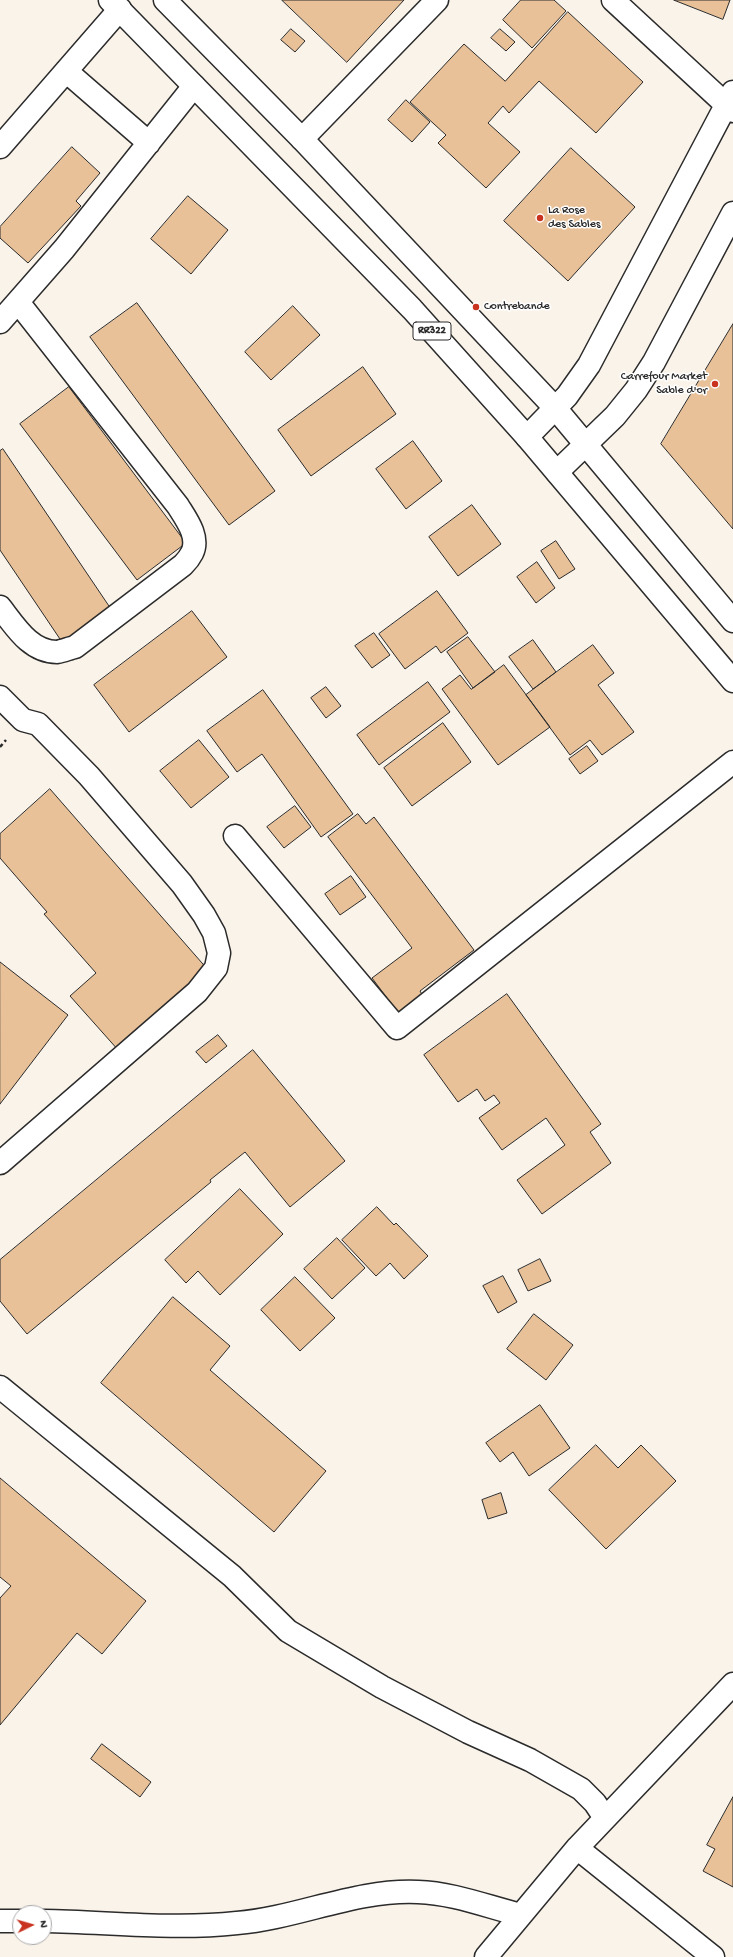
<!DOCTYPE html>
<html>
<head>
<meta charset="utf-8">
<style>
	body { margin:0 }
	#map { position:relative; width:733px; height:1957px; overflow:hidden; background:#faf3ea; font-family:"Gochi Hand",sans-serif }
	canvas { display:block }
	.north { position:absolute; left:12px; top:1905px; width:40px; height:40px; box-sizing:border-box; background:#fff; border:1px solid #aaa; border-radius:50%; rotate:85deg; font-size:11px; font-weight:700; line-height:16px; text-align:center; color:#2b2b2b }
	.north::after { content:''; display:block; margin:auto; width:14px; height:18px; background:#c8321e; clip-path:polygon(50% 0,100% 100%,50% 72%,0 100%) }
</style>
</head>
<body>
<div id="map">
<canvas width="733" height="1957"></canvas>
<div class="north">N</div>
</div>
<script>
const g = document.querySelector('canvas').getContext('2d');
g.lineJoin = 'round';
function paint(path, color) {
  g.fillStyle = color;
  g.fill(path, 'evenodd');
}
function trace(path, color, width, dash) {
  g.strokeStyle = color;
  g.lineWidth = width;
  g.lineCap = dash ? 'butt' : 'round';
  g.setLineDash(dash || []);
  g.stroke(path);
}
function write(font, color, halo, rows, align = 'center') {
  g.font = font + ' "Gochi Hand",sans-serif';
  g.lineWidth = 3;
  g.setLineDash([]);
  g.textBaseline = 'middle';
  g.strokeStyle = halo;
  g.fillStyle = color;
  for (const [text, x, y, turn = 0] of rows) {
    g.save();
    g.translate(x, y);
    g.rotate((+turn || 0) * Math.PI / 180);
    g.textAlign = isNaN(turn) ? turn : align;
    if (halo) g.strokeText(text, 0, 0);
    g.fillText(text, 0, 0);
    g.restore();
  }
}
const building = new Path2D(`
	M282,0H404L347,62Z
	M521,0H554L566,11L532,48L503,20Z
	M674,0H730L723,19Z
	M568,12L643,82L596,133L539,81L509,113L503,106L488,123L520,152L486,188L438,143L446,135L410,102L464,44L505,81Z
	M291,29L305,41L295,52L281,40Z
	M500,29L515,42L506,51L491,38Z
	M406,100L430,122L412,142L388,120Z
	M72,147L100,173L76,201L81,206L28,263L0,238V227Z
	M571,148L635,207L568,281L504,221Z
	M188,196L228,230L191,274L151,239Z
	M137,303L275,491L229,525L90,337Z
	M293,306L320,335L271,380L245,352Z
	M733,324V529L661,444Z
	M363,367L396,414L311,476L278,430Z
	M69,387L186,543L137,580L20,424Z
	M413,441L442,481L406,509L376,469Z
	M3,449L111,609L62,642L0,550V451Z
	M472,505L501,544L458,576L429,537Z
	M556,541L575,569L559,579L541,551Z
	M537,562L555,588L536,603L517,577Z
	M437,591L468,633L441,653L436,646L405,669L379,634Z
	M192,611L227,657L129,732L94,685Z
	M374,633L390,655L372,668L355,646Z
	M468,637L495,672L473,688L447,652Z
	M533,640L556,672L533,689L509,657Z
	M593,645L614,673L598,685L634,732L602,755L590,740L570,755L526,695Z
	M504,665L550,727L498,765L442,689L460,675L471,689Z
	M428,682L450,712L379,765L357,735Z
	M326,687L341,706L326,718L311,698Z
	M263,690L353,814L321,837L262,754L237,772L207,731Z
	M443,723L471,762L412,806L384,768Z
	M199,740L229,777L191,808L160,771Z
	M587,746L598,761L580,774L569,759Z
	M50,789L209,971L119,1051L70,996L96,973L44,914L47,912L0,858V834Z
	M295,806L311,827L284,848L267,827Z
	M358,814L366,824L374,817L474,950L420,991L423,996L399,1014L372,978L412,948L328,837Z
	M351,876L366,897L340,915L325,894Z
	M0,962L68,1015L0,1104Z
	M507,994L601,1124L590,1132L611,1163L542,1214L517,1180L565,1145L546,1118L502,1150L479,1118L500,1103L494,1095L485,1101L477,1089L458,1102L424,1055Z
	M218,1035L227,1046L206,1063L196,1052Z
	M253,1050L345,1161L290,1207L245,1152L210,1180L211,1182L27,1334L0,1301V1260Z
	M240,1189L283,1234L220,1295L198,1271L186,1283L165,1260Z
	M377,1207L394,1225L396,1223L428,1256L404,1279L390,1263L376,1276L342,1240Z
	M337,1238L365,1268L332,1299L304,1269Z
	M540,1259L551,1281L528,1291L518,1270Z
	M503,1276L517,1302L498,1313L483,1286Z
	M295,1277L335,1318L300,1351L261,1310Z
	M173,1297L230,1346L210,1370L326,1471L274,1532L101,1383Z
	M534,1314L573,1345L546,1380L507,1349Z
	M540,1405L570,1448L529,1476L513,1452L500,1462L486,1443Z
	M596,1445L618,1468L641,1445L676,1481L606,1549L549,1490Z
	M0,1478L146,1601L102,1654L77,1633L0,1725V1598L11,1586L0,1577Z
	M501,1493L507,1513L488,1519L482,1500Z
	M102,1744L151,1782L140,1797L91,1759Z
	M733,1797V1887L703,1871L715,1849L707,1845Z`);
paint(building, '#e8c198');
trace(building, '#2b2b2b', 1);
const minor = new Path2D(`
	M613,0L733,111
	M66,71L149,143
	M302,139L437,0
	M0,147L120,9
	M0,322L64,249L194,86
	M527,437L567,396L589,365L733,92
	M557,472L615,416L636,390L654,362L733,213
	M0,607C15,626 30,652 57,652C63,651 70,648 75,647L183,565C186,562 190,557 192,553C200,537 186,519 178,506L18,302
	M0,697L23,720L38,724L89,776L182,884L204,915L214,933L219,953L216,968L197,992L0,1163
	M235,836L397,1028L733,762
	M0,1387L232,1576L288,1631L382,1687L468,1732L530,1760L581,1789L595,1803L605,1818
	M577,1848L713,1957
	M0,1921H20
	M44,1921C108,1922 173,1930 237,1923C298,1918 356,1889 418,1892C453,1893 488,1907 521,1915
	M486,1957L577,1848L733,1684`);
const major = new Path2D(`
	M110,0L412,309L527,437L733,681
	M165,0L302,139L556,409L733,621`);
trace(minor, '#2b2b2b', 25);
trace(major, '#2b2b2b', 25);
trace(new Path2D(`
	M0,747L6,740`), '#2b2b2b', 2.5, [4, 3]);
trace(minor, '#fff', 22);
trace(major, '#fff', 22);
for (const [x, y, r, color] of [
	[540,218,4,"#c8321e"],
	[476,307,4,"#c8321e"],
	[715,384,4,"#c8321e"]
]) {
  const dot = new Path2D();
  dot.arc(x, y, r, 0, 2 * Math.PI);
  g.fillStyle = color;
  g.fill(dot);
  trace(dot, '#fff', 1.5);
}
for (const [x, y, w] of [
	[432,331,38]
]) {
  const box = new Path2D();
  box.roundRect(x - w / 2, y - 9, w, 18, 3);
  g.fillStyle = '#fff';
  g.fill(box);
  trace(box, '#2b2b2b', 1);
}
write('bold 11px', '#2b2b2b', null, [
	["RR322",432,331]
]);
write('12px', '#2b2b2b', '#fff', [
	["La Rose",548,211],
	["des Sables",548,225],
	["Contrebande",484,307],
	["Carrefour Market",707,377,"right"],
	["Sable d'or",707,391,"right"]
], 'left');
</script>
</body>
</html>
